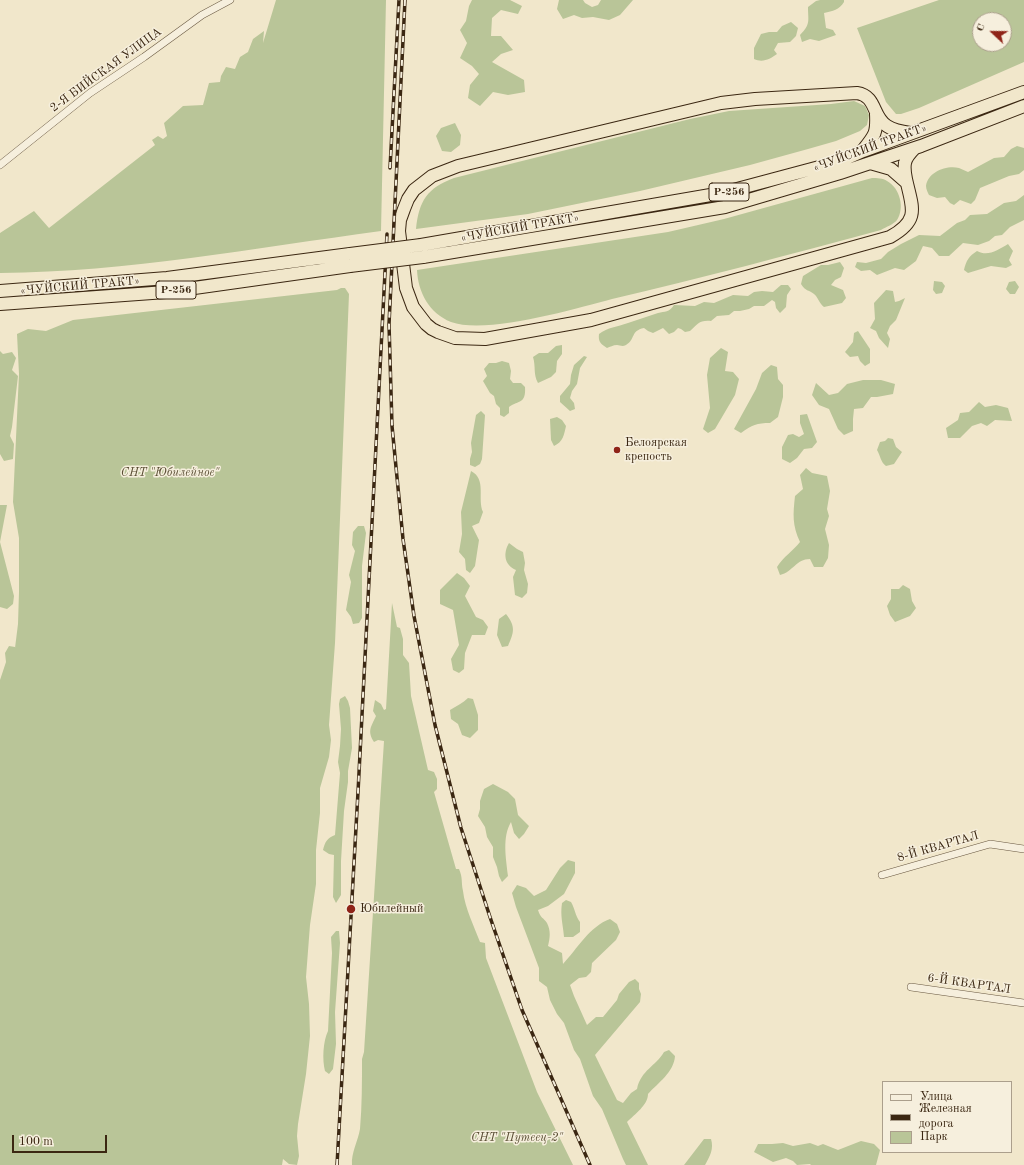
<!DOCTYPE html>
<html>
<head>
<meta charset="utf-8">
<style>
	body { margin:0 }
	#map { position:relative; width:1024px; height:1165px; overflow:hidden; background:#f1e7cb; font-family:"Old Standard TT",serif }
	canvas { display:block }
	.legend { position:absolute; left:882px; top:1081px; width:130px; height:72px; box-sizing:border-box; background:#f6efdd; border:1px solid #ab9f8c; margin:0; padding:5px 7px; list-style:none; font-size:12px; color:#3b2712 }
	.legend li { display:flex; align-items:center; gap:8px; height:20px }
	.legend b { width:20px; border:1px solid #ab9f8c }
	.north { position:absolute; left:972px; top:12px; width:40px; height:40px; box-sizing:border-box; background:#f6efdd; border:1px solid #ab9f8c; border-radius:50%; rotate:292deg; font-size:11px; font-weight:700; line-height:16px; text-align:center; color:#3b2712 }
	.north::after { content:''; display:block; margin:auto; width:14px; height:18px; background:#8f2418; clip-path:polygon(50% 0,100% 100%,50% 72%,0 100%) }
	.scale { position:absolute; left:12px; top:1135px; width:95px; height:18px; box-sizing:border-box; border:2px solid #3b2712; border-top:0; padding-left:5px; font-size:12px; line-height:14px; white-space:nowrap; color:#3b2712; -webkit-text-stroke:3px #f6efdd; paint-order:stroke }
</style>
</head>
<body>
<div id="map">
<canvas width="1024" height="1165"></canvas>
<ul class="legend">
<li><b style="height:5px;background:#f6efdd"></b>Улица</li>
<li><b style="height:5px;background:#3b2712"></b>Железная дорога</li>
<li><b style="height:11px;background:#b9c598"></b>Парк</li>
</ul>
<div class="north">С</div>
<div class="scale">100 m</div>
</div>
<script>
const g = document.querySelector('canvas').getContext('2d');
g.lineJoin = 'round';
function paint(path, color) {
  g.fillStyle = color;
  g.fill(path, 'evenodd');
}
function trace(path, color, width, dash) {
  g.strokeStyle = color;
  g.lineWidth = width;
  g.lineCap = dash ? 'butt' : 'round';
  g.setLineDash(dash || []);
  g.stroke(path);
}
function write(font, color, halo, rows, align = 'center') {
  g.font = font + ' "Old Standard TT",serif';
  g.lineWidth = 3;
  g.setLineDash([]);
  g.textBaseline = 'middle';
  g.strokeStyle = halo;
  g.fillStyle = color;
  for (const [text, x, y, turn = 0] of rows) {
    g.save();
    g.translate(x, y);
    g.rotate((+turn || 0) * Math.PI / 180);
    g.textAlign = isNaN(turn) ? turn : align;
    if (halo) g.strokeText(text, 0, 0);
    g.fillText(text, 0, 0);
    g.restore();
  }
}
paint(new Path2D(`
	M276,0H386L381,231C254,248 128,272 0,273V233L34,211L49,228L155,145L152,140L158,136L163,139L167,136L164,123L183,106L203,105L209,83L220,82L221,76L226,67L235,69L240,57L248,52L253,39L264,31L263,43Z
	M472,0H510L522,6L518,14L501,10L492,18L491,36H501L513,50L501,54L492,62L524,80L525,92L508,95L493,92L480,106L468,98L470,85L479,74L472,66L460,58L467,43L460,30L466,21L469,6Z
	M559,0H583L585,3L592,7L598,5L601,0H633L620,15L609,20L593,17L582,18L574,15L563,19L557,9Z
	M820,0H844V2C839,10 833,11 824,13L826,28L833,30L836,35L819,41L810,39L802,42L800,35C811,24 808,21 808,7L816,1Z
	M939,0H1024V62L919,108L901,114H896L886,102L857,28ZM980,20H1004V44H980Z
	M791,22L798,28L796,36L790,42L778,43L774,50L777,54C770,59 763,63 754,59V48L761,34L769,32H777L782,26Z
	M854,101L865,106L869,115L867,125L860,131L836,141L808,149L750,165L640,191L528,214L416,229C419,201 427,188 454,178L690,119L729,111L831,104Z
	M455,123L461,135L460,145L451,152L442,151L436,136L441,128Z
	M1017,146L1024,148V170L1019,174L1009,176L980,188L975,200L971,204L960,200L954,205L950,203L945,197L937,198L929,195C928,193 926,189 926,186C928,172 946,165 959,168C962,169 965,171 968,172L994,158L1004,157L1011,149Z
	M872,178C877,178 883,178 887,181C900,188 905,208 897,220C894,224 886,227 881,230C792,254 702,278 612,299C574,309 486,335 451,322C429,313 418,292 417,270L668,232L724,219Z
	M1024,195V220L1010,227L1002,235L995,236L989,241L978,245L963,243L949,256H939L932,248L923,246L916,261L904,270L895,268L877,275L870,270L861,271L855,267L857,262L866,263L881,259L888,252L901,244L919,235L940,236L957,223L965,220L970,215L987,214L1004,203L1016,201Z
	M1008,244L1013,251L1009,260L1012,265L1006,268L991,266L968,273L964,270C966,261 969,256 977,251C988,257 998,250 1008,244Z
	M840,262L844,268L841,277L835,280L831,285L843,290L846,298L842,303L824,307C819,303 818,297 814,294C808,289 806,292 801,284L803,276L821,265H828Z
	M934,281L942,282L945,286L942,293L936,294L933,290Z
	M1015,281L1019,287L1015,294H1010L1006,289L1009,282Z
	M781,285H788L791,289L787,295L786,307L780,313L776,308L775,302L772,300L764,306H754L749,309L740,311H734L729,315L717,316L711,321C699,320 698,324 690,331L685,332L681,329L678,328L674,332L669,334L663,328L653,333L648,331L644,328C630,331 636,339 626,345C622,347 620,345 617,345C613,345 610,347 607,348C601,344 598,342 599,334C608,327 617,327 628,323C638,320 648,316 658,313C665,311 669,313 674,305L695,306L704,302L714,303L733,295L748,296L754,292L762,291L773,292Z
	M341,288H345L349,294L335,643L329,725L331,740L329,757L320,788V813L316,850V884L310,925L306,977L309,1004L310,1036L306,1074L298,1124L297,1136L299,1156L297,1165L289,1164L283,1159L282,1165H0V680L6,662L5,653L9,646L15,647V648L18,624L19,592V538L13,502L19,374L17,334L28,329L46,331L73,320L337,290Z
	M886,290L893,291L895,302L899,301L905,298L896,320L890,326L887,333L890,339L888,348L879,338L876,331L870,328L875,319L874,303Z
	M858,331L870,349V363L865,366L860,361L858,356L850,357L845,352L853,342L854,333Z
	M562,345V354L557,361L556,372L551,377L538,383C533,374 536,367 533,357L539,353H548L556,346Z
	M721,348L728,352L725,371L733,372L739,379L735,395L715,429L708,433L703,429L710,408L707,375L710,358Z
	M0,351L3,354L12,352L16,358L12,370L18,376L12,427L10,436L14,444L13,459L4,461L0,454Z
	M584,356L587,357L580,368L577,384L572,391L570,398L574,403L575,409L570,411L560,402V396L570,384L571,375L574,365Z
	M502,361L509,363L511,371L510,379L513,383H521L525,387C526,404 519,400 509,407V413L504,417L500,415V408L496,404L494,396L490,393L483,381L487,376L484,369L489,363H496Z
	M771,365L777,367L778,379L783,385V397L778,417L770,423C757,423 752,425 741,433L734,429L756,389L762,373Z
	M863,380H881L895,384L893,394L877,397H871L863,408L854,409L853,419V431L844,435L838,429L829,409L819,405L812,395L816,383L829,395L838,393L847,384Z
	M979,402L985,407L996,405L1008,408L1012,421L995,420L987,426L981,423L972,426L960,438H948L946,428L958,420L960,413L969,412Z
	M481,411L485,415L482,459L480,464L475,467L470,465V459L472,452L471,443L476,415Z
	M807,414L817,442L812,448L804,449L797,458L790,463L782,459V447L788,435L793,434L799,437L804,434L800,423V415Z
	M557,417L562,420L566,426C564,435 563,442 554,446L551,440L550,419Z
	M888,438L893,439L896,447L902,452L894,464L886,466C880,461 881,457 877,450L880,442L885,441Z
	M806,468L812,473L827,476L830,491L827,509L829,516L825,529L829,545L828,558L823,567H814L810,559C796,559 793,572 780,575L777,567C783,557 793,551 800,542C792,525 793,514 795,496L803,489L800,475Z
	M471,471C487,479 477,499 483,512L479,523L472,526L479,540L475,566L470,573L466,570L465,559L459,552L462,534L461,512Z
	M0,505H7L0,542L14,596L13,604L7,609L0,607Z
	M358,526H364L366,533L362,566V618L359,623L353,624L351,617L346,610L351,582L349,575L355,551L352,545L353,532Z
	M509,543L517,549L523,552L525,563L524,570L528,584L527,593L522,598L515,595L513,577L516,570C504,565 503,553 509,543Z
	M457,573L464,578L470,586L465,596L476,617L483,620L488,627L485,635H472L465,653L464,669L459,673L453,670L451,659L459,645L453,610L440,604V590Z
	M903,585L910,589L912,601L916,608L910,616L895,622L890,615L887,606L891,599V589H899Z
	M392,603L397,627L400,628L403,639V655L409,663L411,696L428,770L434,772L437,779V789L434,792L456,869H459C463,878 461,882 463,891C465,908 474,926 480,942L485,943L486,958L537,1092L573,1165H352C351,1153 358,1141 360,1129C362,1106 362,1082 362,1059L364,1052L384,741L378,740L374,742C367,731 371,727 376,716L373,711L375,700L381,704L384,710L386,709Z
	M506,614C516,627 514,632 508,646L502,647L497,635L499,619Z
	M345,696L348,701L350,708L352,748L348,771V782L344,811L341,861V895L336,903L333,897L334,855L329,854L323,850C325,842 327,838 335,835L340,773L338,762L340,746L341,729L339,704L340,699Z
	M468,698L473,699L478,715V730L470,738L462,735L458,724L451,719L450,710C456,706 463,703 468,698Z
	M493,784L508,792L515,799L518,815L529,826L524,834L519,839L514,833L511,822C502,837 506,858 508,876L502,882L499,876L497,867L493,857V847L487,837L485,827L478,816L480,809V801L484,789Z
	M568,860L575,862V873L564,894L548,906L538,910C541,919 543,917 547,923C551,931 550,938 548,946L562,953L563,964C577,949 590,926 610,919L617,924L620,932L616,940L592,963L591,972L586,977L579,978L570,985L574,996L587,1025L596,1017H603L617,1000L619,994L629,982L635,979L639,983V989L641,994L640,1002L595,1055L617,1100L623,1103L631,1093L637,1089C641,1070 656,1066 664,1052L669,1050L675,1056C674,1072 658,1083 648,1094C648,1105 635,1114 627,1122L648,1165H626L623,1159L602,1109L593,1096L580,1059L574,1050L564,1023L557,1014L550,1000L547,987L539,981V968L516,907L512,893L517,885L526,888L534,896L546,890L560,868Z
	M566,900L571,902C575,909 575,915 580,922V932L573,937H564C563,924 560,916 562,903Z
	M336,931H339L340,943L335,1012L336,1044L333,1069L329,1074L325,1071C322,1060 323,1041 328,1031L332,953L331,937Z
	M704,1139H711C714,1149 710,1156 705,1165H684Z
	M861,1141L874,1144L880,1150L876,1165H811L810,1164L797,1165L793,1161L786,1158L773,1162L754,1152L758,1144H772L783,1143L793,1146L810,1143L818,1146L823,1144L838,1150Z`), '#b9c598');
const minor = new Path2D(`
	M0,165L90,93L144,57L202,15L230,0
	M882,875L990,844L1024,849
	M911,987L1024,1003`);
const trunk = new Path2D(`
	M911,133C903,132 894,131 887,126C872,117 877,96 857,93L755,99L721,103L458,166L432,176L414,190L408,199L404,209L400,220L399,231L406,288L413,307L426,324L432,329L438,332L455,338L485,339L591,320L890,237C921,220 912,207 906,179C905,174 904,168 905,163C906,157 911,152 915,148
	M863,150C875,135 877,133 876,114
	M870,163L891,169L907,183
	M421,245L722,193L838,162L863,151L1024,92
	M423,257L725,207L840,173L921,146L1024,106
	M0,291L167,278L350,254
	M0,304L166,292L350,266`);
trace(minor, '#685740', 8);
trace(trunk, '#3b2712', 14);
trace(minor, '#f6efdd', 7);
trace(trunk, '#f1e7cb', 12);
const rail = new Path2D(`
	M405,0L389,324L392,426L403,539L414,616L435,725L461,828L490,917L522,1010L590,1165
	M390,168L399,0
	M337,1165L358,792L387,234`);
trace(rail, '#3b2712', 3.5);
trace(rail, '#f6efdd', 2, [6]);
const trunkBridge = new Path2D(`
	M350,254L421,245
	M350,266L423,257`);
trace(trunkBridge, '#3b2712', 14, []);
trace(trunkBridge, '#f1e7cb', 12);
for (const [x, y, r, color] of [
	[617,450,4,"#8f2418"],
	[351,909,5,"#8f2418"]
]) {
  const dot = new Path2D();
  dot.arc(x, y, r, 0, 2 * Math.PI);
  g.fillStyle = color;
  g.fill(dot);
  trace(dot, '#f6efdd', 1.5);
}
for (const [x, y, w] of [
	[729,192,40],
	[176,290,40]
]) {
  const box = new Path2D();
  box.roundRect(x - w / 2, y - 9, w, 18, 3);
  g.fillStyle = '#f6efdd';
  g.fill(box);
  trace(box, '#3b2712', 1);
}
write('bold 11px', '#3b2712', null, [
	["Р-256",729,192],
	["Р-256",176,290]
]);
write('12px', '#3b2712', '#f6efdd', [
	["2-Я БИЙСКАЯ УЛИЦА",106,70,-36],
	["«ЧУЙСКИЙ ТРАКТ»",870,148,-20],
	["«ЧУЙСКИЙ ТРАКТ»",520,228,-10],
	["«ЧУЙСКИЙ ТРАКТ»",80,286,-5],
	["8-Й КВАРТАЛ",938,847,-16],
	["6-Й КВАРТАЛ",969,984,8]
]);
write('12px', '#3b2712', '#f6efdd', [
	["Белоярская",625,443],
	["крепость",625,457],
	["Юбилейный",360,909]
], 'left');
write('italic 12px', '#5a4e34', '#f6efdd', [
	["СНТ \"Юбилейное\"",170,473],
	["СНТ \"Путеец-2\"",517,1138]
]);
</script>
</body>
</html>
